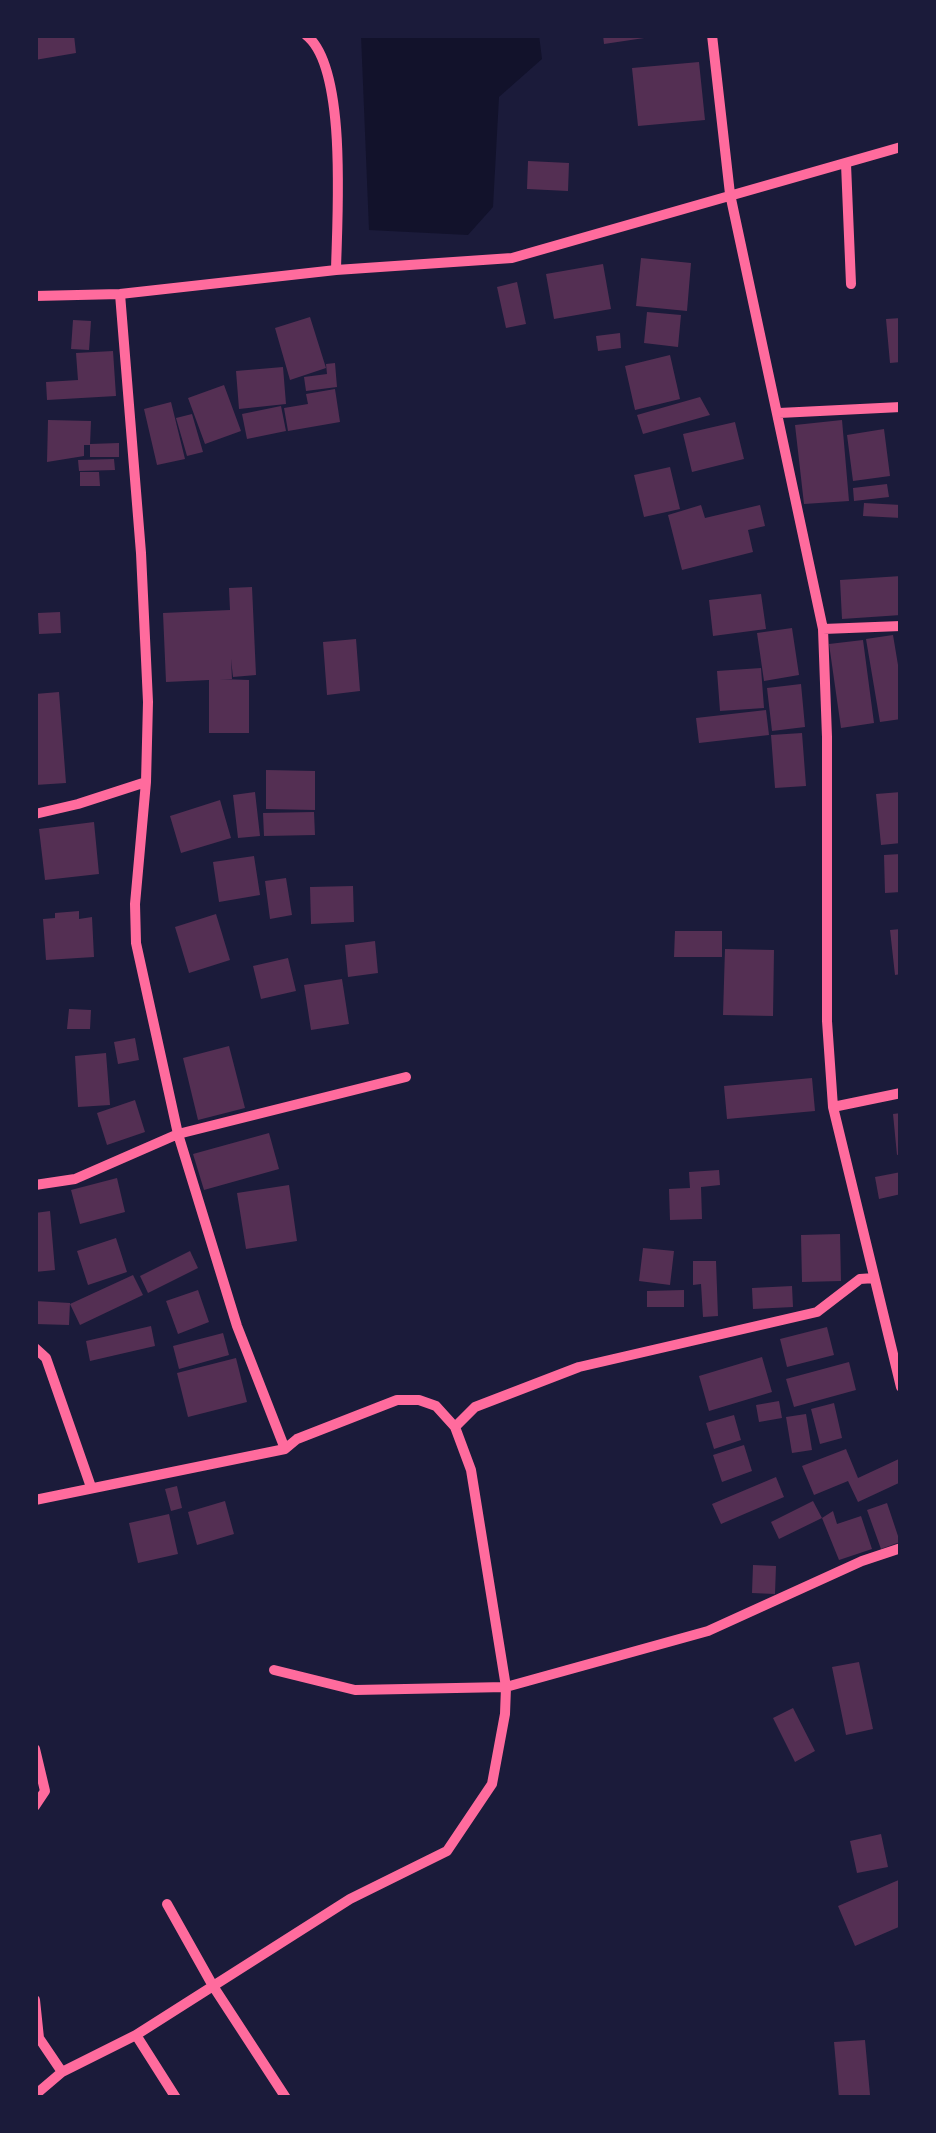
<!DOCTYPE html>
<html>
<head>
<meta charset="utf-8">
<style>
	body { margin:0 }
	#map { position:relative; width:936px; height:2133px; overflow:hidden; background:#1b1b3a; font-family:"Archivo Narrow",sans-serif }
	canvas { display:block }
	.frame { position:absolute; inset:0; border:38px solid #1b1b3a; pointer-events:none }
</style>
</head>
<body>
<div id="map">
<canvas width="936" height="2133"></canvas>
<div class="frame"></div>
</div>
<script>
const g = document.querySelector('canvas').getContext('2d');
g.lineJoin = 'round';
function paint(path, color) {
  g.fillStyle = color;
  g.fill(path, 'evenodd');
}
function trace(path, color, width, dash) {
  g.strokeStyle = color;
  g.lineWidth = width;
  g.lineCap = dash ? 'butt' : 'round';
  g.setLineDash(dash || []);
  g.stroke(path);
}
paint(new Path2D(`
	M361,35H539L542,59L499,97L493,207L468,235L369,230Z`), '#12122b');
paint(new Path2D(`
	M35,35H74L76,53L35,60Z
	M603,35H651V37L604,44Z
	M699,62L705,120L638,126L632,68Z
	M528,161L569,163L568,191L527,189Z
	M641,258L691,263L687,311L636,306Z
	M603,264L611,309L554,319L546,274Z
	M517,282L526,324L506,328L497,287Z
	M647,312L681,315L678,347L644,343Z
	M310,317L326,368L290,380L275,328Z
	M901,318V362L890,363L886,319Z
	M73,320L91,321L89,350L71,349Z
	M620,333L621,348L598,351L596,336Z
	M113,351L116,396L47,400L46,382L78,380L76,353Z
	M670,355L680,399L635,410L625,366Z
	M335,363L337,387L306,391L304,377L327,374L326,364Z
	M283,367L286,404L239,409L236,371Z
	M224,385L241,431L205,444L188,398Z
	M335,389L340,422L288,431L284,408L308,404L306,394Z
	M700,397L710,415L643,434L637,415Z
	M171,402L185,459L157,465L144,409Z
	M281,406L286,431L247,439L242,414Z
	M192,414L203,452L187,456L176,418Z
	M48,420L91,421L90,445H84V456L47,462Z
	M842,420L849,501L804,504L795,425Z
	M735,422L744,459L692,472L683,434Z
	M884,429L890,476L853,481L847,435Z
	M119,443V457H90V444Z
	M114,459L115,470L79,471L78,460Z
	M670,467L680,509L644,517L634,475Z
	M80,472H99L100,486H80Z
	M887,484L889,497L854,501L853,488Z
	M864,503L901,505V518L863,516Z
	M701,505L705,518L760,505L765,526L748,530L753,552L682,570L668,515Z
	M901,576V615L842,619L840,580Z
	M252,587L256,675L233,677L231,659L232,679H220L249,680V733H209V680L166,682L163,613L230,610L229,588Z
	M761,594L766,629L713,636L709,600Z
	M60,612L61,633L39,634L38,613Z
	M792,628L799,675L764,681L757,633Z
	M893,635L901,683V719L880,722L866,639Z
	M356,639L360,691L327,695L323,642Z
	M863,640L874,723L841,728L829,644Z
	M761,668L764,708L720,711L717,671Z
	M801,684L805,727L772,731L767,688Z
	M59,692L66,783L35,785V694Z
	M766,710L769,735L699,743L696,718Z
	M802,733L806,786L775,788L771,735Z
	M266,770L315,771V810L266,809Z
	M255,792L260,836L238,838L233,795Z
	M901,792V843L881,845L876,794Z
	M220,800L231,838L181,853L170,816Z
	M314,812L315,835L264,836L263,813Z
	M94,822L99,874L45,880L39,829Z
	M901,854V892L885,893L884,855Z
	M254,856L260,895L219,902L213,862Z
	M286,878L292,915L270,919L265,881Z
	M353,886L354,922L311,924L310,887Z
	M79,911V919L92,917L94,957L46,960L43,919L55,918V913Z
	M216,914L230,960L189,973L175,927Z
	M901,929V974L895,975L890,930Z
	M675,931H722V957H674Z
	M375,941L378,973L348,977L345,945Z
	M725,949L774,950L773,1016L723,1015Z
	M288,958L296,991L261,999L253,966Z
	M342,979L349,1024L311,1030L304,985Z
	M69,1009L91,1010L90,1029H67Z
	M135,1038L139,1060L118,1064L114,1042Z
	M229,1046L245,1108L198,1120L183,1058Z
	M106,1053L110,1105L78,1107L75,1056Z
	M812,1078L815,1111L727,1119L724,1086Z
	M135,1100L145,1132L107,1145L97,1113Z
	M901,1113V1154L897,1155L893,1114Z
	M269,1133L279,1169L204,1190L193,1154Z
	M719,1170L720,1185L701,1187L702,1219L670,1220L669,1189L690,1188L689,1172Z
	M901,1172V1194L879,1199L875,1177Z
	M117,1178L125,1212L80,1224L71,1190Z
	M289,1185L297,1241L246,1249L237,1193Z
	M50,1211L55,1270L35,1272V1213Z
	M840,1234L841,1281L802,1282L801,1235Z
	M116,1238L127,1272L88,1285L77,1251Z
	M643,1248L674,1251L670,1285L639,1281Z
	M190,1251L198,1268L148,1293L140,1276Z
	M693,1261H716L718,1316L703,1317L701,1284L693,1285Z
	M133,1275L143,1295L80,1325L70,1304Z
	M792,1286L793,1307L753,1309L752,1288Z
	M198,1290L209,1322L178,1334L166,1301Z
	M684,1290V1307H647V1291Z
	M35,1301L70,1303L69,1325L35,1324Z
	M151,1326L155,1346L90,1361L86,1341Z
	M827,1327L834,1355L787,1367L780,1339Z
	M223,1333L229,1355L179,1369L173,1346Z
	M762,1357L772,1392L709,1411L699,1376Z
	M236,1358L247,1402L188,1417L177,1373Z
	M849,1362L856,1390L794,1407L786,1379Z
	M779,1401L782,1418L759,1422L756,1405Z
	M834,1403L842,1438L820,1444L811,1409Z
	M806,1414L812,1450L792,1453L786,1417Z
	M734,1415L741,1440L714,1449L706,1423Z
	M744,1445L752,1471L722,1482L713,1455Z
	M846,1449L858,1478L901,1458V1482L858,1502L848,1481L814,1495L802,1466Z
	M776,1477L784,1497L721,1524L712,1504Z
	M177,1486L182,1508L171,1511L165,1489Z
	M225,1501L234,1534L197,1545L188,1512Z
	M813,1501L822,1518L779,1539L771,1522Z
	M887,1503L900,1542L881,1549L867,1510Z
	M833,1511L837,1524L861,1516L872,1549L839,1560L822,1518Z
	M169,1514L178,1554L138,1563L129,1523Z
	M753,1565L776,1566L775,1594L752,1593Z
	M859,1662L873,1729L846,1735L832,1667Z
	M793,1708L815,1751L795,1762L773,1718Z
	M881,1834L888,1867L857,1873L850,1841Z
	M901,1879V1926L855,1946L838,1906Z
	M865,2040L870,2095L839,2098L834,2042Z`), '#542f53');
trace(new Path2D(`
	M306,35C348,67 337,219 336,270
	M712,35L730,194L823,629L827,737V1021L833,1107L901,1387
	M846,164L851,284
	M120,294L141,553L148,702L146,782L135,904L136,943L178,1134L237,1326L285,1449
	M35,296L120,294L336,270L512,258L901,147
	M779,413L901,407
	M823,629L901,626
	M35,814L78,804L146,782
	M833,1107L901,1093
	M35,1185L75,1179L178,1134L406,1077
	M35,1348L46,1358L91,1487
	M455,1427L475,1407L579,1367L817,1312L860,1279L874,1278
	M35,1500L285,1449L297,1439L397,1400H419L436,1406L455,1427L471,1470L506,1687L505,1714L492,1784L447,1851L350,1899L136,2035L62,2072L35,2095
	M274,1670L355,1690L506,1687L708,1631L862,1561L901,1548
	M35,1749L45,1791L35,1806
	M167,1904L213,1986L286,2098
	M35,2000L39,2038L62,2072
	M136,2035L176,2098`), '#ff6b9d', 10);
</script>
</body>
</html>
